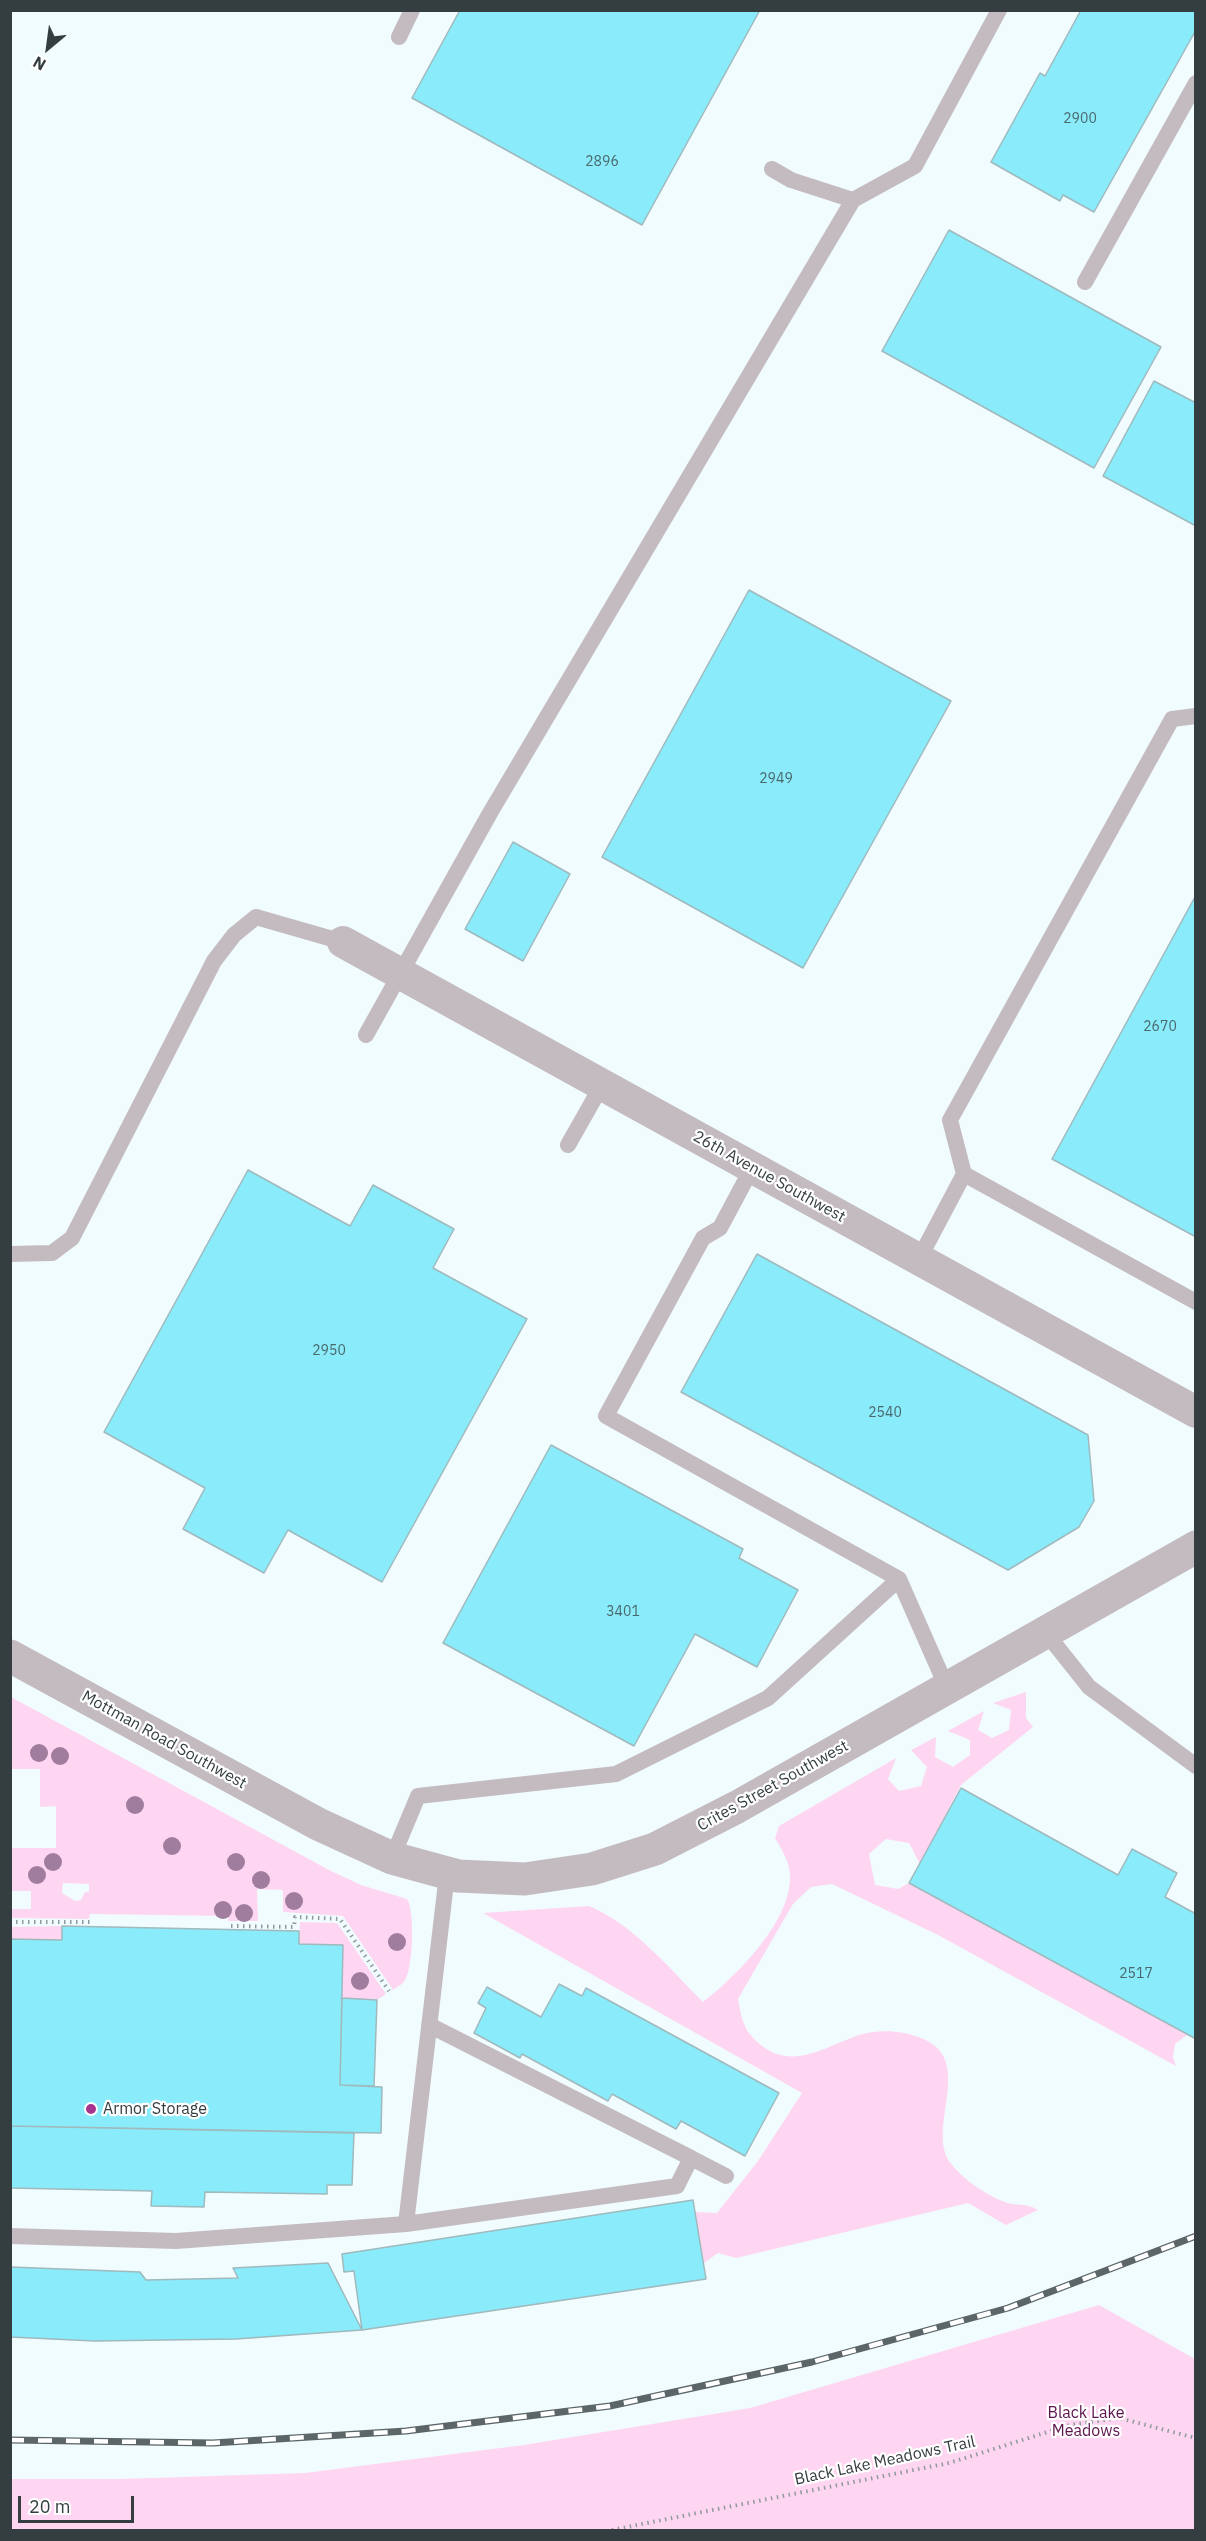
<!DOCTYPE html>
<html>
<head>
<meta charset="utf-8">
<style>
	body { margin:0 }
	#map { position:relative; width:1206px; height:2541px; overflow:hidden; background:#f1fcfe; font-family:"IBM Plex Sans",sans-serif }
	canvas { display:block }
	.frame { position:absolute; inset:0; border:12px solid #343e40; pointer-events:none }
	.north { position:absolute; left:18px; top:18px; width:60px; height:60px; -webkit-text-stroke:4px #fff; paint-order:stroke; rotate:209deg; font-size:16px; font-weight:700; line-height:24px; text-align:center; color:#343e40 }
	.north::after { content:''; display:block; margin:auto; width:21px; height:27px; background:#343e40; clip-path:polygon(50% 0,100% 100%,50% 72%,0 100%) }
	.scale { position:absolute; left:18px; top:2496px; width:116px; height:27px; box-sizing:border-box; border:3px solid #343e40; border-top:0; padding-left:8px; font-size:18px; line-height:21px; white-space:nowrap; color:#343e40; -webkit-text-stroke:4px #fff; paint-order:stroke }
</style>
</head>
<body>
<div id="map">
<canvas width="1206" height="2541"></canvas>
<div class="frame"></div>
<div class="north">N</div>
<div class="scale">20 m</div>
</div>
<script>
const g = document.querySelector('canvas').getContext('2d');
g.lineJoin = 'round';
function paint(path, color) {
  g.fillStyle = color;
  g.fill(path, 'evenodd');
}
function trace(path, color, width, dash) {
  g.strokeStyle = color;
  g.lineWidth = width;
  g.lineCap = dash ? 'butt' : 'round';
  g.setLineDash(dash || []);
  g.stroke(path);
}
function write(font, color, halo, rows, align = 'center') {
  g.font = font + ' "IBM Plex Sans",sans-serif';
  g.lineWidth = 4.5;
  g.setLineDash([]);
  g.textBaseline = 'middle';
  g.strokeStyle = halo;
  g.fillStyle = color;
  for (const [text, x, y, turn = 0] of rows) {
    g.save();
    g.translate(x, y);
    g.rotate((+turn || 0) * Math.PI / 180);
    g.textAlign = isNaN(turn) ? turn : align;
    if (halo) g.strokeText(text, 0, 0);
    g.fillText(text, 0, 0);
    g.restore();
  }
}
paint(new Path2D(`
	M1026,1692V1718L1033,1727L961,1785L920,1864L909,1843L886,1839L869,1854L875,1885L898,1889L909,1883L1187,2035L1175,2044L1173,2057L1176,2066L938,1935L832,1884L811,1887L793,1904L738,1999C742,2022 745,2034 765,2048C797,2070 831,2043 863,2034C881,2029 904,2031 921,2038C976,2059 927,2125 949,2161C961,2178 988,2197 1008,2203C1020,2206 1027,2203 1038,2210L1006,2225L968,2203L736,2258L718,2253L704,2263L695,2212L717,2213L758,2161L802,2093L483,1913L589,1906C634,1925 669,1968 703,2002C736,1977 791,1921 790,1877C790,1862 782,1850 775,1838L779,1826L896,1758L888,1779L899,1791L921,1786L927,1767L911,1750L936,1737L935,1757L953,1767L970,1755V1740L948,1731L984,1711L978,1730L992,1738L1009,1730L1011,1710L993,1703Z
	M11,1697L329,1870L361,1885L407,1899C415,1910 413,1969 405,1980C403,1984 397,1987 393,1990L343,1916L283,1912V1890L257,1889L258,1921H228V1916L90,1914L89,1919L11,1918V1909H31V1891H11V1848H56V1806L40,1807V1769H11ZM63,1883L89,1884V1892H85L81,1900L75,1901L62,1893Z
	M300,1922L337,1923L386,1994L377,2000L342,1998L299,1944Z
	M62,1926V1940L11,1939V1927Z
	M1099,2305L1195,2359V2530H11V2479H119L305,2473L524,2445L750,2408Z`), '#fed6f2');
const building = new Path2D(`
	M460,10H760L642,225L412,98Z
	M1081,10H1196V30L1094,212L1063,195L1060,201L991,162L1040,73L1045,76Z
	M949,230L1161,347L1094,468L882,351Z
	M1154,381L1196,403V526L1103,476Z
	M749,590L951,701L803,968L602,857Z
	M513,842L570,874L523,961L465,929Z
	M1196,895V1237L1052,1159Z
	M248,1170L350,1226L373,1185L454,1229L433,1268L527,1319L382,1582L288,1530L264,1573L183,1529L205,1488L104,1432Z
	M757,1254L1088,1435L1094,1501L1079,1527L1008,1570L681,1392Z
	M551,1445L743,1549L739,1558L798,1590L757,1667L695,1634L634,1746L443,1643Z
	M961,1788L1118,1875L1132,1849L1177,1873L1165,1897L1196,1914V2039L909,1883Z
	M62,1926L299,1931V1944L343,1945L340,2085L382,2087L381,2133L10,2126V1939L62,1940Z
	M559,1984L582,1996L586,1988L779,2093L745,2156L681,2121L676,2129L612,2094L608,2101L522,2054L520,2058L474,2033L486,2008L478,2003L487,1987L541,2017Z
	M342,1998L377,2000L374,2086L340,2085Z
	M10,2126L354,2133L352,2185H327V2194L205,2192L204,2207L151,2206L152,2191L10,2188Z
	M693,2200L706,2279L362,2330L354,2271L344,2272L342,2254Z
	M328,2263L362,2330L236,2339L95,2341L10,2337V2267L140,2272L146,2280L238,2278L233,2268Z`);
paint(building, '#8aebfa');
trace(building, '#9fb9bd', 1.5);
trace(new Path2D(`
	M10,1922H90
	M231,1926L294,1927L295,1917L340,1919L389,1991
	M612,2530L949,2463L1070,2425L1119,2418L1196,2438`), '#909a9c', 4, [1.5, 4.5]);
trace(new Path2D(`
	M399,37L412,10
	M772,169L791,180L853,200L915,166L999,10
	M1085,282L1196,83
	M366,1035L490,813L853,200
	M568,1145L602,1085
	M752,1168L720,1228L703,1238L606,1416L899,1579L947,1688
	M964,1174L950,1120L1172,719L1196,716
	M10,1254L52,1253L72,1238L214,961L234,935L256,917L343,942
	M919,1259L964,1174L1196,1302
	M1046,1633L1089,1687L1196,1766
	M392,1858L418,1796L616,1774L768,1698L899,1579
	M691,2158L726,2176
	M406,2224L677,2186L691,2158L429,2025
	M10,2236L176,2241L406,2224L447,1874`), '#c4bbc1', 16);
trace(new Path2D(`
	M343,942L1196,1412`), '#c4bbc1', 32);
trace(new Path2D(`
	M10,1656L318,1824L392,1858L458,1876L525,1879L592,1869L655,1849L737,1807L1196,1547`), '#c4bbc1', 33);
const rail = new Path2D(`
	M10,2440L213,2443L406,2431L610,2406L812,2362L1008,2308L1196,2236`);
trace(rail, '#5c6668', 7);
trace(rail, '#fff', 4.5, [14]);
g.fillStyle = '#a07d9e';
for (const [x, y] of [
	[39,1753],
	[60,1756],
	[135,1805],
	[172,1846],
	[53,1862],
	[236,1862],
	[37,1875],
	[261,1880],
	[294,1901],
	[223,1910],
	[244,1913],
	[397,1942],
	[360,1981]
]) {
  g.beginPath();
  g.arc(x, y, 9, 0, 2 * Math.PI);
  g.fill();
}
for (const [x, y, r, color] of [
	[91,2109,6,"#a6348e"]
]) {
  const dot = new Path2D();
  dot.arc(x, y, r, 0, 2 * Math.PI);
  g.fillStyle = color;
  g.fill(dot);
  trace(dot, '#fff', 2);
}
write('14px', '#4a696e', null, [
	["2900",1080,119],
	["2896",602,162],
	["2949",776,779],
	["2670",1160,1027],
	["2950",329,1351],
	["2540",885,1413],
	["3401",623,1612],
	["2517",1136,1974]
]);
write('16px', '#343e40', '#fff', [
	["26th Avenue Southwest",769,1177,29],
	["Mottman Road Southwest",164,1740,29],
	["Crites Street Southwest",773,1786,-29],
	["Black Lake Meadows Trail",885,2461,-12]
]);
write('16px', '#343e40', '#fff', [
	["Armor Storage",103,2109]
], 'left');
write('16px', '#5e154f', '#fff', [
	["Black Lake",1086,2413],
	["Meadows",1086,2431]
]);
</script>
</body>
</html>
